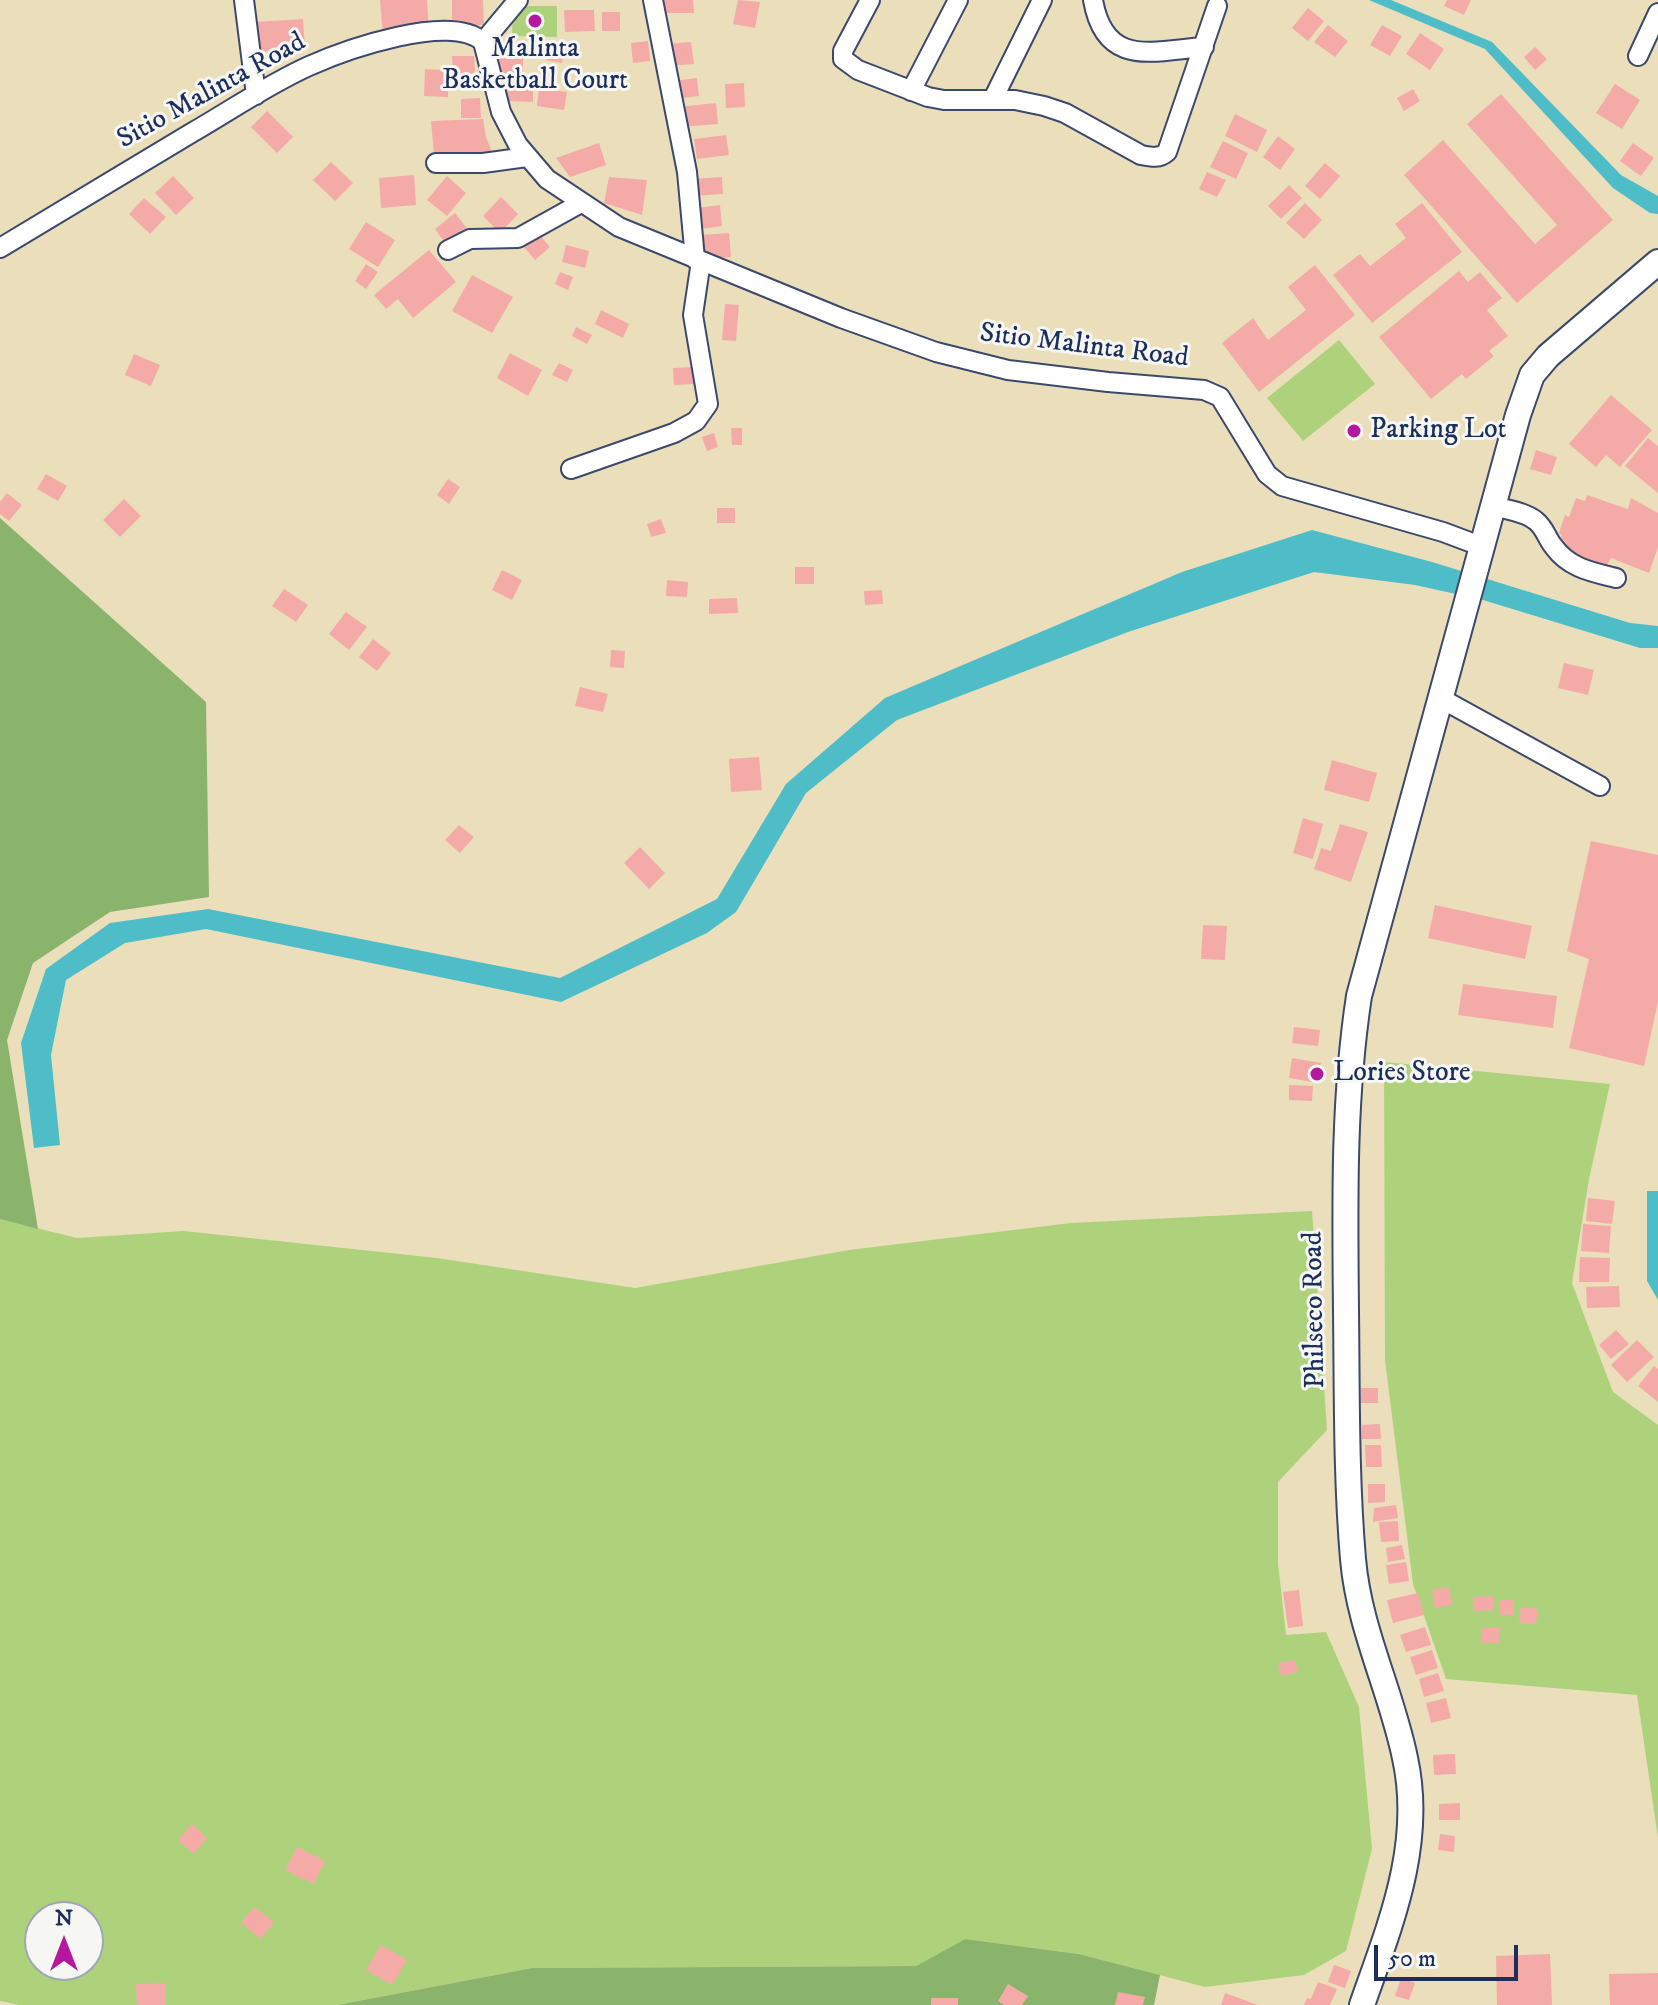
<!DOCTYPE html>
<html>
<head>
<meta charset="utf-8">
<style>
	body { margin:0 }
	#map { position:relative; width:1658px; height:2005px; overflow:hidden; background:#ebdebb; font-family:"IM FELL DW Pica",serif }
	canvas { display:block }
	.north { position:absolute; left:24px; top:1901px; width:80px; height:80px; box-sizing:border-box; background:#f6f6f2; border:2px solid #9ea6b7; border-radius:50%; rotate:0deg; font-size:22px; font-weight:700; line-height:32px; text-align:center; color:#1b2f5e }
	.north::after { content:''; display:block; margin:auto; width:28px; height:36px; background:#b5179e; clip-path:polygon(50% 0,100% 100%,50% 72%,0 100%) }
	.scale { position:absolute; left:1374px; top:1945px; width:144px; height:36px; box-sizing:border-box; border:4px solid #1b2f5e; border-top:0; padding-left:10px; font-size:24px; line-height:28px; white-space:nowrap; color:#1b2f5e; -webkit-text-stroke:6px #f6f6f2; paint-order:stroke }
</style>
</head>
<body>
<div id="map">
<canvas width="1658" height="2005"></canvas>
<div class="north">N</div>
<div class="scale">50 m</div>
</div>
<script>
const g = document.querySelector('canvas').getContext('2d');
g.lineJoin = 'round';
function paint(path, color) {
  g.fillStyle = color;
  g.fill(path, 'evenodd');
}
function trace(path, color, width, dash) {
  g.strokeStyle = color;
  g.lineWidth = width;
  g.lineCap = dash ? 'butt' : 'round';
  g.setLineDash(dash || []);
  g.stroke(path);
}
function write(font, color, halo, rows, align = 'center') {
  g.font = font + ' "IM FELL DW Pica",serif';
  g.lineWidth = 6;
  g.setLineDash([]);
  g.textBaseline = 'middle';
  g.strokeStyle = halo;
  g.fillStyle = color;
  for (const [text, x, y, turn = 0] of rows) {
    g.save();
    g.translate(x, y);
    g.rotate((+turn || 0) * Math.PI / 180);
    g.textAlign = isNaN(turn) ? turn : align;
    if (halo) g.strokeText(text, 0, 0);
    g.fillText(text, 0, 0);
    g.restore();
  }
}
paint(new Path2D(`
	M513,6H557V37L512,36Z
	M1339,340L1375,384L1303,441L1267,398Z
	M1384,1062L1610,1084L1589,1179L1572,1283L1613,1392L1658,1425V1838L1637,1695L1446,1679L1413,1584L1385,1360Z
	M1312,1211L1327,1430L1278,1482V1563L1286,1635L1326,1632L1359,1707L1372,1849L1346,1951L1304,1975L1205,1987L1079,1954L965,1939L916,1966L532,1968L337,2005H19L0,2001V1219L77,1238L184,1231L437,1258L635,1288L849,1250L1071,1223ZM40,1917H88V1965H40Z`), '#aed27c');
paint(new Path2D(`
	M0,518L206,702L209,897L110,912L33,963L7,1040L38,1229L0,1219Z
	M965,1939L1079,1954L1160,1975L1154,2005H337L532,1968L916,1966Z`), '#8ab46c');
paint(new Path2D(`
	M1369,0H1391L1492,42L1621,175L1658,196V214L1650,213L1613,188L1485,49Z
	M1312,530L1432,562L1630,623L1658,626V648H1640L1483,600L1415,585L1314,572L1128,632L897,720L806,793L736,912L707,933L561,1002L206,929L125,943L66,980L51,1055L60,1145L34,1148L21,1043L46,969L110,923L208,909L560,978L717,899L786,784L885,698L1182,572Z
	M1647,1191H1658V1300L1647,1281Z`), '#4fbdc8');
paint(new Path2D(`
	M380,0H427L429,31L383,35Z
	M452,0H483L484,25L452,26Z
	M659,0H693L694,13H659Z
	M738,0L760,2L755,28L733,24Z
	M1447,0H1471L1464,15L1444,6Z
	M1308,8L1324,21L1308,41L1292,28Z
	M564,10H594L595,31L565,32Z
	M602,12H620V31H602Z
	M303,19L305,49L257,52L255,22Z
	M1328,25L1348,41L1335,57L1314,42Z
	M1382,25L1402,36L1390,56L1370,45Z
	M1420,33L1444,49L1430,70L1406,54Z
	M648,41L650,61L633,63L631,43Z
	M550,42L566,45L562,63L546,60Z
	M691,42L694,64L667,66L665,44Z
	M1535,47L1547,59L1535,70L1524,57Z
	M452,56H474L475,74H453Z
	M497,57H523V80H497Z
	M541,64L554,65L553,80L540,79Z
	M425,69L448,70V97L424,96Z
	M697,78L699,96L674,99L672,81Z
	M507,82H533V102L507,101Z
	M744,83L745,107L726,108L725,84Z
	M1615,84L1640,100L1622,129L1596,113Z
	M539,88L567,92L564,110L537,106Z
	M1413,89L1420,101L1404,111L1397,98Z
	M1501,94L1613,220L1517,303L1404,175L1443,140L1535,244L1557,225L1467,124Z
	M480,98L481,118H461V99Z
	M716,103L718,124L680,127L678,107Z
	M267,111L293,137L277,153L251,127Z
	M1235,114L1267,130L1257,152L1225,136Z
	M483,119L486,137L495,160L434,155L431,121Z
	M726,135L729,155L697,159L694,139Z
	M1278,136L1295,149L1280,170L1263,157Z
	M1223,141L1248,153L1236,179L1210,167Z
	M599,143L606,165L570,177L556,158Z
	M1633,143L1654,158L1641,176L1620,161Z
	M331,162L353,183L335,201L313,180Z
	M1325,163L1340,176L1320,199L1305,186Z
	M1207,172L1226,180L1217,197L1199,189Z
	M414,175L416,205L381,208L379,178Z
	M173,176L194,198L176,215L155,193Z
	M447,176L466,193L447,216L427,200Z
	M609,177L647,180L642,215L604,203Z
	M722,177L723,194L693,196L692,179Z
	M1289,185L1302,198L1281,219L1268,206Z
	M501,197L518,214L500,233L483,216Z
	M144,198L166,217L150,234L129,214Z
	M1305,203L1322,220L1304,239L1286,223Z
	M1422,203L1462,252L1372,323L1333,275L1360,254L1370,266L1406,238L1395,224Z
	M720,205L722,226L700,229L697,208Z
	M455,213L469,231L448,247L435,229Z
	M366,222L395,240L378,267L349,249Z
	M537,232L550,247L535,260L522,245Z
	M729,233L731,257L703,259L701,235Z
	M566,245L589,251L585,268L562,262Z
	M429,250L456,282L413,318L398,299L386,309L374,295Z
	M366,264L378,272L366,289L355,281Z
	M1315,265L1355,315L1259,392L1222,343L1253,318L1268,340L1306,310L1288,287Z
	M1459,271L1468,282L1480,272L1502,298L1487,310L1508,336L1489,351L1494,356L1466,379L1462,374L1431,399L1379,337Z
	M560,272L573,277L568,290L555,284Z
	M472,275L513,297L492,333L452,311Z
	M725,304L739,305L736,341L722,340Z
	M601,310L629,324L623,338L595,324Z
	M576,327L592,335L587,344L572,336Z
	M510,353L542,370L528,396L497,378Z
	M134,354L160,365L151,386L125,375Z
	M559,363L573,370L567,382L552,375Z
	M694,367L695,384L674,385L673,368Z
	M1611,395L1652,430L1620,467L1606,455L1596,467L1569,444Z
	M731,428H742V445H732Z
	M714,433L718,447L707,451L702,437Z
	M1648,438L1658,446V493L1625,466Z
	M1536,450L1557,457L1551,475L1530,469Z
	M46,474L67,486L58,501L37,489Z
	M448,479L460,487L449,504L437,495Z
	M7,493L22,505L9,521L0,514V502Z
	M1587,495L1628,509L1631,498L1658,513V547L1649,573L1611,558L1604,571L1558,546L1562,535L1559,533L1565,515L1569,517L1576,498L1585,501Z
	M124,499L141,516L120,537L103,520Z
	M717,508H735V523H717Z
	M661,519L666,533L651,537L647,524Z
	M795,567H814V584H795Z
	M502,570L522,580L512,600L492,590Z
	M667,580L688,582L687,597L666,596Z
	M284,589L308,605L296,622L272,606Z
	M882,590L883,604L865,605L864,591Z
	M737,598L738,613L709,614V599Z
	M346,612L367,627L349,650L329,634Z
	M373,639L391,653L377,671L359,657Z
	M611,650L625,651L624,668L610,667Z
	M1564,663L1594,670L1588,695L1558,688Z
	M580,687L608,694L603,712L575,706Z
	M759,757L762,790L731,792L729,759Z
	M1332,760L1377,773L1369,802L1324,790Z
	M1303,818L1323,824L1313,859L1293,853Z
	M1340,824L1368,832L1351,882L1314,869L1321,848L1331,851Z
	M459,825L474,837L460,853L445,840Z
	M1591,841L1658,855V1002L1644,1066L1569,1048L1589,959L1567,951Z
	M640,847L665,873L649,889L624,863Z
	M1435,905L1532,926L1525,959L1428,938Z
	M1203,925L1227,926L1225,960L1201,959Z
	M1463,984L1557,996L1553,1028L1458,1015Z
	M1294,1027L1320,1030L1318,1046L1292,1043Z
	M1292,1058L1321,1063L1318,1083L1289,1078Z
	M1289,1085L1313,1086L1312,1101L1289,1100Z
	M1588,1198L1615,1201L1612,1224L1586,1221Z
	M1583,1224L1611,1226L1609,1253L1581,1251Z
	M1580,1257L1610,1258L1609,1282H1579Z
	M1619,1286L1620,1307L1587,1308L1586,1287Z
	M1616,1330L1629,1344L1611,1359L1599,1345Z
	M1637,1340L1654,1357L1627,1382L1611,1365Z
	M1654,1366L1658,1369V1402L1638,1386Z
	M1361,1388H1378V1403H1361Z
	M1380,1424L1381,1439H1362V1425Z
	M1365,1445H1381L1382,1467H1366Z
	M1368,1484H1385V1502L1368,1503Z
	M1396,1505L1398,1518L1373,1522L1374,1508Z
	M1398,1521L1399,1541L1381,1542L1379,1522Z
	M1402,1545L1405,1559L1388,1562L1386,1548Z
	M1406,1562L1409,1581L1389,1584L1386,1565Z
	M1449,1587L1452,1605L1435,1608L1432,1590Z
	M1299,1590L1303,1626L1288,1628L1283,1592Z
	M1418,1593L1424,1615L1393,1623L1387,1600Z
	M1493,1596V1610L1474,1611L1473,1597Z
	M1500,1600H1514V1615H1500Z
	M1521,1607L1538,1609L1536,1624L1519,1623Z
	M1425,1627L1431,1645L1406,1652L1400,1635Z
	M1481,1628H1499V1643H1481Z
	M1432,1650L1438,1668L1416,1675L1410,1657Z
	M1295,1660L1298,1672L1281,1676L1278,1663Z
	M1438,1673L1444,1691L1424,1697L1419,1679Z
	M1446,1698L1451,1718L1431,1723L1426,1703Z
	M1455,1754L1456,1774L1434,1775L1433,1755Z
	M1460,1803V1820H1439V1804Z
	M192,1824L207,1838L194,1854L178,1840Z
	M1440,1834L1455,1836L1454,1852L1438,1850Z
	M297,1847L325,1861L314,1884L285,1870Z
	M254,1907L274,1922L261,1939L241,1923Z
	M381,1945L407,1960L392,1985L366,1970Z
	M1550,1954L1552,2005H1497L1496,1956Z
	M1334,1965L1351,1971L1345,1988L1328,1982Z
	M1658,1973V2005H1610L1609,1974Z
	M1401,1978L1415,1983L1409,2000L1395,1996Z
	M1318,1982L1337,1989L1330,2005H1304L1307,1998L1311,1999Z
	M165,1983L166,2005H137L136,1984Z
	M1008,1984L1028,1996L1022,2005H1004L998,2001Z
	M1118,1992L1145,1997L1143,2005H1115Z
	M1225,1993L1258,2005H1221Z
	M931,1998H958V2005H931Z`), '#f4aba8');
const minor = new Path2D(`
	M244,0L256,95
	M653,0L687,172L695,259
	M870,0L843,51V59L858,70L928,97L944,100H1015L1044,106L1065,113L1141,155C1151,157 1159,159 1167,152L1217,6
	M1093,0C1105,68 1152,51 1204,47
	M483,42L518,0
	M1638,56L1658,13
	M911,91L958,0
	M993,99L1042,0
	M436,163H483L527,157
	M0,248C64,209 129,171 193,132C231,110 269,84 309,66C345,50 451,12 483,42L501,112L518,145L547,179L619,227L841,318L936,352L1008,370L1108,382L1204,390L1220,397L1267,474L1282,486L1443,532L1483,547
	M448,250L470,239L518,238L581,203
	M571,469L674,433L696,421L708,404L693,315L701,261
	M1494,506C1507,510 1526,512 1536,521C1545,528 1547,539 1554,547C1569,568 1592,572 1616,578
	M1440,698L1600,786`);
const tertiary = new Path2D(`
	M1362,2005C1390,1925 1424,1845 1405,1758C1391,1690 1359,1629 1353,1559C1346,1477 1347,1393 1346,1311C1345,1205 1343,1101 1359,996L1518,415L1532,375L1548,356L1658,262`);
trace(minor, '#3a496c', 22);
trace(tertiary, '#3a496c', 28);
trace(minor, '#fff', 18);
trace(tertiary, '#fff', 24);
for (const [x, y, r, color] of [
	[535,21,8,"#b5179e"],
	[1354,431,8,"#b5179e"],
	[1317,1074,8,"#b5179e"]
]) {
  const dot = new Path2D();
  dot.arc(x, y, r, 0, 2 * Math.PI);
  g.fillStyle = color;
  g.fill(dot);
  trace(dot, '#f6f6f2', 3);
}
write('28px', '#1b2f5e', '#f6f6f2', [
	["Malinta",535,50,"center"],
	["Basketball Court",535,82,"center"],
	["Parking Lot",1370,431],
	["Lories Store",1333,1074]
], 'left');
write('28px', '#1b2f5e', '#f6f6f2', [
	["Sitio Malinta Road",212,92,-29],
	["Sitio Malinta Road",1084,347,7],
	["Philseco Road",1316,1310,-91]
]);
</script>
</body>
</html>
